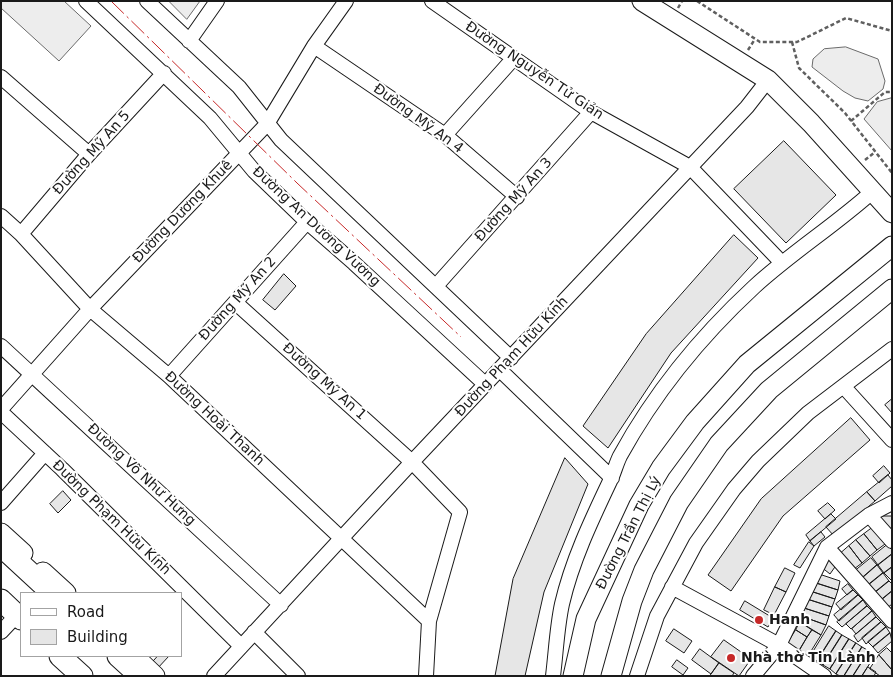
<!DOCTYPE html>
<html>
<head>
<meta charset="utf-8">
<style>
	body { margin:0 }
	#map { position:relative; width:893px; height:677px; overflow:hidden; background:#fff; font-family:"DejaVu Sans",sans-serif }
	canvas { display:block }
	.frame { position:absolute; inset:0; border:2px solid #1a1a1a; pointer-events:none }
	.legend { position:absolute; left:20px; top:592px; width:162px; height:65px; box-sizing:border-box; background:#fff; border:1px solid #a3a3a3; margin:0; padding:6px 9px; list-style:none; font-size:15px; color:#1a1a1a }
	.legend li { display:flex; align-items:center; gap:10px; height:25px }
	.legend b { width:25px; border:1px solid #a3a3a3 }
</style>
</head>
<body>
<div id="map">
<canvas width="893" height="677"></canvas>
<div class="frame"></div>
<ul class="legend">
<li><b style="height:6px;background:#fff"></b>Road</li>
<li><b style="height:14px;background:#e6e6e6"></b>Building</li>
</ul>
</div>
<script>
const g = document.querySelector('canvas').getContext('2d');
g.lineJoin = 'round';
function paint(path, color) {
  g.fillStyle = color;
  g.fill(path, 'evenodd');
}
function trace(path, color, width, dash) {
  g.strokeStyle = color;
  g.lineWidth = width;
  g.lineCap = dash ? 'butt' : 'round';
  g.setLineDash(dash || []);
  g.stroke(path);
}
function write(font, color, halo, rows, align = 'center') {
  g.font = font + ' "DejaVu Sans",sans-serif';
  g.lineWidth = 4;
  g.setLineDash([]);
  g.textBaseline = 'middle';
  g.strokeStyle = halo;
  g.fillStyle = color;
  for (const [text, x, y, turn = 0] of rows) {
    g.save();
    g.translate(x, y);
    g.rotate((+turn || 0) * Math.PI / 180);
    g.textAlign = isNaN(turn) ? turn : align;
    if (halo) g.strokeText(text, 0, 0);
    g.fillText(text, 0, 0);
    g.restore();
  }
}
const built = new Path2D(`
	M1,1H64L91,26L59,61L1,8Z
	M169,1H200L187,19Z
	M846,47L878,59L885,81L883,89L868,101L855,98L843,91L812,67L813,59L824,49Z
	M892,98V151L864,119L877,102Z`);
paint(built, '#ededed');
trace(built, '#6a6a6a', 1);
const building = new Path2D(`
	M784,141L836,195L786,243L734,189Z
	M734,235L758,258L671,353L608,448L583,426L646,334Z
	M284,274L296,286L275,310L263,300Z
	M892,399V413L885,405Z
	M851,418L870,440L783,516L731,591L708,575L761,499Z
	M565,458L588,484L544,592L525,676H495L513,579Z
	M884,466L890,473L879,483L873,476Z
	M888,475L892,480V486L875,501L867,492Z
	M63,491L71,500L58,513L50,504Z
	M867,492L875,501L834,536L826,527Z
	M828,503L835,510L825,519L818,511Z
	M831,514L836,519L810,541L806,535Z
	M881,516H892V533L880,519Z
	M872,528L885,544L877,550L864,534Z
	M821,532L825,537L814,546L810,541Z
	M864,534L877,550L870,556L856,540Z
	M856,540L870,556L862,563L849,546Z
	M809,542L814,546L800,568L794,565Z
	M887,545L892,550V554L878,565L872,557Z
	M849,546L862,563L854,569L841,553Z
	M892,554V567L884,573L878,565Z
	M827,556L837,564L830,574L820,566Z
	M871,558L877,565L861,579L855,571Z
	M877,565L883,573L867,586L861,579Z
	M892,567V579L891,580L884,573Z
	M785,568L795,573L786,592L775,587Z
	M816,573L840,581L838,590L813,582Z
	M883,573L889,581L873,594L867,586Z
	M889,581L892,584V591L880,601L873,594Z
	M813,582L838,590L835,599L810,591Z
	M848,584L853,590L847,595L842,589Z
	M775,587L786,592L774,615L764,610Z
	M853,590L858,595L841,610L836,604Z
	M810,591L835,599L832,607L807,599Z
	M892,591V604L886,609L880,601Z
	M858,595L863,600L839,621L834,615Z
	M807,599L832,607L829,616L804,608Z
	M863,600L867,606L842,627L837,622Z
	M745,601L773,618L768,627L740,610Z
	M867,606L872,611L851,629L846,624Z
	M804,608L829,616L826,625L801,616Z
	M872,611L876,617L856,634L852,629Z
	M801,616L826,625L821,635L800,622Z
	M876,617L881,622L858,642L854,636Z
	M800,622L812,630L807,637L796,630Z
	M881,622L886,627L866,644L862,638Z
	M829,626L836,631L817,661L810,657Z
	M886,627L890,633L873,647L868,642Z
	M674,629L692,641L684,653L666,641Z
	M796,630L807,637L799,651L787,644Z
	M812,630L821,635L808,656L799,651Z
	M836,631L842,635L823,665L817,661Z
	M890,633L892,641L878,653L873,647Z
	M842,635L849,639L830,669L823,665Z
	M849,639L856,643L836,674L830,669Z
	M724,640L751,659L739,676L711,657Z
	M856,643L862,647L844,676H840L836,674Z
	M862,647L869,651L853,676H844Z
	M887,648L892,653V670L879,655Z
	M700,649L719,663L711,674L692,660Z
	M869,651L875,655L862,676H853Z
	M879,655L892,670V676H880L870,669Z
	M158,656H169L156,670L150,665Z
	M677,660L688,668L683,675L672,667Z
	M719,663L734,673L732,676H710Z
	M868,667L876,672L874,676H862Z`);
paint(building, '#e6e6e6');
trace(building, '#1a1a1a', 1);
const minor = new Path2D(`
	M86,1L210,118L254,171L307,222L354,263L486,385
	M147,1L239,87L281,140L511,358
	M432,1L591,112L690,167L782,263
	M189,41L217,1
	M314,46L445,135L517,197
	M1,77L89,154
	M445,135L513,59
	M1,216L21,234L90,309L169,376L429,621
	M21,234L89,154L164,73
	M436,286L591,112
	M236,303L412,462L460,512L429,621L426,676
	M1,346L281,605
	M500,370L612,478
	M169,376L307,222
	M844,387L892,440
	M1,409L90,309L267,124L314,46L346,1
	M1,412L62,469L241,646
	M1,503L45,453
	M869,515L892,541
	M827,547L892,621
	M672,587L779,645L824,676
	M1,632L17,615
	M254,632L298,676
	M214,676L412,462L747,107L768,80
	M553,676C556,652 557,627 562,604C572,561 591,521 610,481C614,473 616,464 620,456C655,392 700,337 754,287C791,253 834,226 872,192
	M637,676L657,616L696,543L734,489L758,461L808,413L892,349
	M753,676L779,645L827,547L869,515L892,503`);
const major = new Path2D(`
	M642,1L768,80L811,123L892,213
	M1,533L23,553
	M43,572L66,593
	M134,656L155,676
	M573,676L586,619L639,505L661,468L695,422L747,364L892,246
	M611,676L632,601L644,570L679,502L719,444L769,390L892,289`);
const highway = new Path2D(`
	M1,546L52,593
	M1,600L21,619
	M60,656L82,676
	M118,656L140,676`);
trace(minor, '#1a1a1a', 16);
trace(major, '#1a1a1a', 21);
trace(highway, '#1a1a1a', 23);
trace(new Path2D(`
	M697,1L760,42H797L846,18L892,31
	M678,8L682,1
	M792,42L799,68L845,113L892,173
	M748,50L755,39
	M851,121L885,92H892
	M865,160L875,152`), '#5f5f5f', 2.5, [4, 2.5]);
trace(minor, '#fff', 14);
trace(major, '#fff', 19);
trace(highway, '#fff', 21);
trace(new Path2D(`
	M111,1L297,183L461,337`), '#c62828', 1, [18, 4, 2.5, 4]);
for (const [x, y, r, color] of [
	[759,620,5,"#c62828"],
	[731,658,5,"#c62828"]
]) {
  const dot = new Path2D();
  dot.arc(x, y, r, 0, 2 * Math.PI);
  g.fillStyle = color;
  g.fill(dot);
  trace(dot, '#fff', 2);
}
write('14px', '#1a1a1a', '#fff', [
	["Đường Nguyễn Tử Giản",534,71,34],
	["Đường Mỹ An 4",418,119,36],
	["Đường Mỹ An 5",92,153,-48],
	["Đường Mỹ An 3",514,200,-48],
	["Đường Dương Khuê",183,212,-46],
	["Đường An Dương Vương",316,227,43],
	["Đường Mỹ An 2",238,299,-48],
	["Đường Phạm Hữu Kính",512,357,-47],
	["Đường Mỹ An 1",324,382,42],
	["Đường Hoài Thanh",214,419,43],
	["Đường Võ Như Hưng",141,475,43],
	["Đường Phạm Hữu Kính",111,518,44],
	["Đường Trần Thị Lý",629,533,-63]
]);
write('bold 14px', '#1a1a1a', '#fff', [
	["Hanh",769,620],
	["Nhà thờ Tin Lành",741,658]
], 'left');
</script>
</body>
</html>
